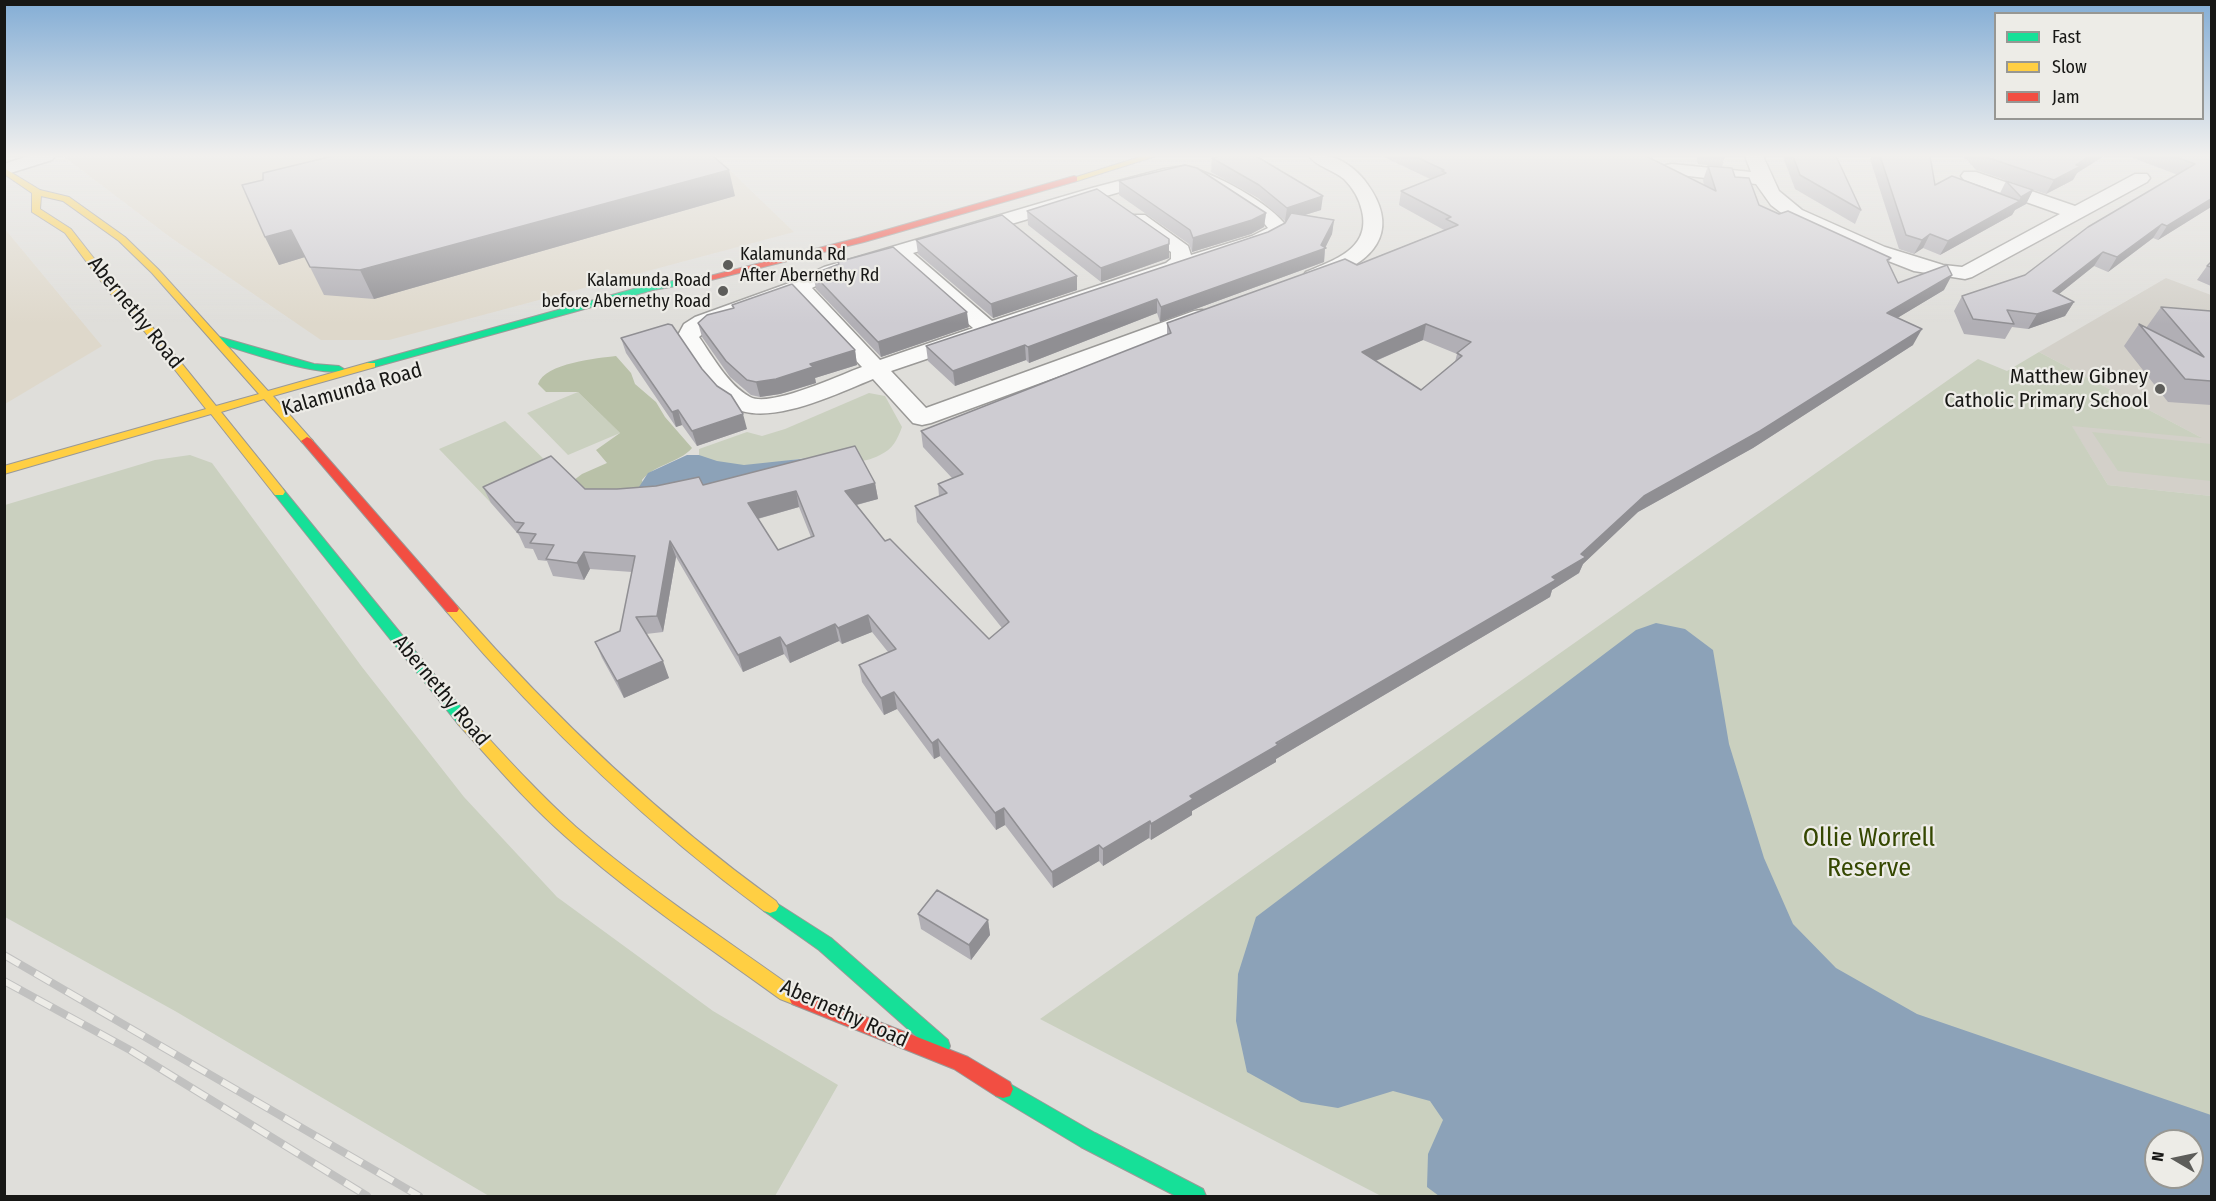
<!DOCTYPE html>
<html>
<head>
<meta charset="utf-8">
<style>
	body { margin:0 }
	#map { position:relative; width:2216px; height:1201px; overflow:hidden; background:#dfdeda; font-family:"Fira Sans Condensed",sans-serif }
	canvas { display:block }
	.frame { position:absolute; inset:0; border:6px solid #171715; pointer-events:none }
	.legend { position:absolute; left:1994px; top:12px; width:210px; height:108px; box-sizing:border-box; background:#edece7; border:2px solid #979793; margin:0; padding:8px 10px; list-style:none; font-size:18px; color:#171715 }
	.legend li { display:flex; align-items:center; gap:12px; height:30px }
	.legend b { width:30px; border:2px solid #979793 }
	.north { position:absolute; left:2144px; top:1129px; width:60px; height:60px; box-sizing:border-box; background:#edece7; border:2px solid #979793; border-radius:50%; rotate:279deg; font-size:16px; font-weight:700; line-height:24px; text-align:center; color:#171715 }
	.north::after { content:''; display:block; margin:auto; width:21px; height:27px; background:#5d5d5a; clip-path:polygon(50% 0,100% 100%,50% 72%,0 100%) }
</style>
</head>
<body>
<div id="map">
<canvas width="2216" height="1201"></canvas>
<div class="frame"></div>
<ul class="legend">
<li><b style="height:8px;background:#16e098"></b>Fast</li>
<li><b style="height:8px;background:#ffcf43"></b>Slow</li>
<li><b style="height:8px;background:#f24e42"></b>Jam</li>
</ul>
<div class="north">N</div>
</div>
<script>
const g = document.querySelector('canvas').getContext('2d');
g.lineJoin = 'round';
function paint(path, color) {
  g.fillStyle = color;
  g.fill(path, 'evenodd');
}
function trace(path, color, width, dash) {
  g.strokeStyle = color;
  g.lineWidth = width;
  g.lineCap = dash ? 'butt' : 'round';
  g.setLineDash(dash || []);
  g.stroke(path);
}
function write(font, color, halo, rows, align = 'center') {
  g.font = font + ' "Fira Sans Condensed",sans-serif';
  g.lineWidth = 4.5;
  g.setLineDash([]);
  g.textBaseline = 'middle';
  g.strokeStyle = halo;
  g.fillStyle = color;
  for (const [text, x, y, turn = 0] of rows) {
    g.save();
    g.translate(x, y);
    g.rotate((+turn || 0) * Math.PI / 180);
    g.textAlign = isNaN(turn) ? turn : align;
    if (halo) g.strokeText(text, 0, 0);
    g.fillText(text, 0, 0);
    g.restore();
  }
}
paint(new Path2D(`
	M63,156H715L794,232L389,340H321L170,237Z
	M4,228L102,346L5,404H4Z`), '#ded8cb');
paint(new Path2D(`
	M2166,278L2211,295V496L2108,485L2071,425L2200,437L2039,352Z`), '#d3d0c9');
paint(new Path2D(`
	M2039,352L2202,438L2072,426L2108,485L2211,496V1196H1381L1040,1019L1978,359L2007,371ZM2156,1141H2192V1177H2156Z
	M578,392L620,433L568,455L527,413Z
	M869,393L885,396L902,427C897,440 893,449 880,455C854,468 843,457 817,457C783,459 730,476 699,455V449L747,432L762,436L785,429Z
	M505,421L558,473L491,503L439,449Z
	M2092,432L2211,444V481L2118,471Z
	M190,455L212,463L362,667L464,797L557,897L713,1011L838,1085L775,1196H489L175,1011L5,917V505L155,460Z`), '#cad0bf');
paint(new Path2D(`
	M616,356L631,373L635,384L656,402L665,417L692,448C679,463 655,464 642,480L648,502L566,486L582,474L607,463L596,450L620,433L578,392H546L538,384C545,363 598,358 616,356Z`), '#b9c1a8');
paint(new Path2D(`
	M687,455H699L717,461L744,465L819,457L858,463L649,495L639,487L648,473Z
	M1656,623L1685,629L1713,650L1729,744L1764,858L1793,924L1836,968L1917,1014L2211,1115V1196H1439L1427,1187L1428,1154L1443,1120L1430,1101L1393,1091L1338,1108L1301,1102L1247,1072L1236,1021L1238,974L1256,917L1636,630ZM2156,1141H2192V1177H2156Z`), '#8ca2b8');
const street = new Path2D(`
	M28,156H55L52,160L4,175V164Z
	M1309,156C1316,156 1326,155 1332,157C1346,161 1360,173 1368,185C1397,226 1380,257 1336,274C1326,278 1317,283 1306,280L1303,276L1306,272C1334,260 1371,249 1362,211C1359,198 1353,188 1344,179C1334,170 1317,167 1309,156Z
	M1745,156H1763L1779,191L1802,210L1885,247L1943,265L1962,267L2060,214L1964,180L1961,176L1964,172H1976L2075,206L2135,174H2147L2150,178L2147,182L1972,277L1965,279L1914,271L1850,246L1788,218L1771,205L1756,184L1672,174L1666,173L1663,169L1666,165L1672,164L1751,172Z
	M1185,166C1214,173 1271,203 1288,228L1282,236L1266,244L891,371L926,408L1194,311L1202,310L1210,311L1213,316L1210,321L931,423L922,425L913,423L873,379C838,393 766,429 731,406C708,390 693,360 677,337L684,324L695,317L792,282L824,267L1092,188L1164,169ZM1185,176L1197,180L1264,223L1268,228L1252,236L1191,255L1188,246L1145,215H1131L1128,219L1131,223L1171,252V259L1166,263L992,321L913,253L1106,196L1165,179ZM895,259L973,328L880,360L812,288L838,275ZM795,295L862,367C840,375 770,408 750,397C728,385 713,357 699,337L711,327Z`);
const fast = new Path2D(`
	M703,276L708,279L706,281L653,290L371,368L366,365L367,363L648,285Z
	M216,336L314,364L339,366L344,369C330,381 234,348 212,341L211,339Z
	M279,488L283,489L468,716L470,720L468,724H458L275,495L273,492Z
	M770,899L831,938L948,1040L950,1046L948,1052L941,1055L934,1052L819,950L764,911L761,906L764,901Z
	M1003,1080L1095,1133L1203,1189L1206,1196H1176L1081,1147L996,1096L993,1089L996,1082Z`);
const slow = new Path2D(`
	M1143,156H1156L1077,181L1070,179Z
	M4,168L40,190L69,197L125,237L158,269L268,391L367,363H375V367L273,396L311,439L313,441L311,443H303L264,399L221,412L283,489L285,492L283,495H275L211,414L4,474V466L206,409L137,322L109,292L65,233L32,212V193L4,174ZM41,196L63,201L119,241L152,273L259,394L216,406L145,318L117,288L71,229L40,209Z
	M452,604L457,606C553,716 657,815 776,901L779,906L776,911L770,913L764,911C646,824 543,724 447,612L445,609L447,606Z
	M463,714L468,716C503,754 538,793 576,827C644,886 719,935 792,987L804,992L807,998L804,1004L798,1006L780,999C707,946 632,896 565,836C526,802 493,762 458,724L456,720L458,716Z`);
const jam = new Path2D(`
	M1074,176L1077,177V181L864,242L703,282L698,279L858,238Z
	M307,437L311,439L457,606L459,609L457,612H447L303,443L301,441Z
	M798,990L968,1057L1010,1082L1013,1089L1010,1096L1003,1098L996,1096L954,1069L792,1004L789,998L792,992Z`);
trace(street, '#9a9997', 3);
trace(fast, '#9a9997', 2);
trace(slow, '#9a9997', 2);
trace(jam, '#9a9997', 2);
paint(street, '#fafaf9');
paint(fast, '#16e098');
paint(slow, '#ffcf43');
paint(jam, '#f24e42');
const rail = new Path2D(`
	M4,955L419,1196
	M4,981L130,1050L367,1196`);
trace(rail, '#c1c1c0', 8);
trace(rail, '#edece7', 6, [18]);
paint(new Path2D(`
	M1382,156H1651L1648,157L1704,186L1703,180L1708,166L1735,177L1759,205L1779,214L1891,258L1888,263L1898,283L1944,290L1897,318L1913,345L1753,448L1638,512L1583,564L1579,573L1552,590L1550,597L1276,759V762L1192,811V815L1151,840L1149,838L1103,866L1099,861L1053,888L1005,825L996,830L940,756L934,759L897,709L884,715L862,682L859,665L888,652L872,632L842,644L839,641L790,663L784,654L743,672L676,557L663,632L646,634L669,678L624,698L602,658L595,642L620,631L632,572L590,569L584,580L553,576L547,561L538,560L533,549L525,548L519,535L491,503L483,487L617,489L703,485L875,483L878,499L857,505L885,541L989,639L1002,628L917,522L915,506L939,496L938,484L952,478L923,447L921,431L1167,335V323L1357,265L1444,230L1399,205L1401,191L1430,179ZM1423,340L1457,354L1455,362L1421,390L1376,361ZM799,507L811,537L778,550L758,519Z
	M1696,156H1725L1722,167L1698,164Z
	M1783,156H1836L1861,210L1855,224L1795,189L1783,157Z
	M1872,156H1930L1935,185L2000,193L2006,181L2033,190L2026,204L2015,210L2012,215L1940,255L1923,248L1914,254L1899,249L1870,159Z
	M1963,156H2104L2077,173L2073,180L2046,194L1976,170Z
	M2128,156H2211V207L2158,240L2153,238L2108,272L2094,266L2059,294L2074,302L2065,316L2028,329L2012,327L2005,339L1964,334L1954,311L1962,296L2025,275L2178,175Z
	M1212,158L1321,210L1305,215L1334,220L1332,234L1325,248L1324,262L1160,322L1157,313L1029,363L1026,360L955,386L928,361L926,346L1268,232L1285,223L1287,221H1285L1258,198L1211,172Z
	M263,180L735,196L374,299L324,295L305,257L279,265L265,237Z
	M1119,181L1266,213L1264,227L1251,234L1192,252L1189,244L1119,195Z
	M1027,211L1169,258L1101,282L1028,225Z
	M916,240L1077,276V290L993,318L918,254Z
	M838,262L969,327L881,357L816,289L813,274L838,264Z
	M2211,262V286L2197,280L2207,266Z
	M732,305L855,350L857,365L815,378L816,383L780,394L760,397L751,395L730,377L702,337L698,323L733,308Z
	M2161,307L2211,311V405L2168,402L2124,346L2139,324L2146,328Z
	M621,338L702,369L747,429L697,446L682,425L676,427L626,353Z
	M918,914L988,920L990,935L971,960L921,929Z`), '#b1afb5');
paint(new Path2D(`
	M2090,156H2104L2077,173L2073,180L2046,194L2054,180Z
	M729,170L735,196L374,299L360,270Z
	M2033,190L2026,204L2015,210L2012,215L1940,255L1948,241L2018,202L2021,197Z
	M1323,196L1321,210L1285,221L1287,208Z
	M2211,199V207L2158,240L2167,226Z
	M1266,213L1264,227L1251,234L1192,252L1193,238Z
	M1334,220L1332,234L1325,248L1324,262L1160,322L1161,307L1321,245Z
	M2162,224L2153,238L2108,272L2117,257Z
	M291,230L305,257L279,265L265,237Z
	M1930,234L1923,248L1914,254L1922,240Z
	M1169,244V258L1101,282V268Z
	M2103,252L2094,266L2044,306L2053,291Z
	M1952,275L1944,290L1879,329L1887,313Z
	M1077,276V290L993,318L991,304Z
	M1157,299V313L1029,363L1028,347Z
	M2074,302L2065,316L2028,329L2037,314Z
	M967,312L969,327L881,357L878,342Z
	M1426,324L1423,340L1359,368L1362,352Z
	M1922,329L1913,345L1753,448L1638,512L1583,564L1579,573L1552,590L1550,597L1276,759V762L1192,811V815L1151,840V824L1190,796L1552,577L1581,554L1644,496Z
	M1025,345L1026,360L955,386L953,371Z
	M855,350L857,365L815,378L816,383L780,394L760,397L756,382Z
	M678,410L682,425L676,427L672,412Z
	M743,414L747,429L697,446L692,431Z
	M875,483L878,499L848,507L845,491Z
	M796,491L799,507L753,520L748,503Z
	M670,541L676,557L663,632L657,616Z
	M584,552L590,569L584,580L577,563Z
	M868,615L872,632L842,644L838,628Z
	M835,624L839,641L790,663L786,646Z
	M780,637L784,654L743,672L738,655Z
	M663,661L669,678L624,698L617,681Z
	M894,692L897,709L884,715L881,698Z
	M938,739L940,756L934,759L932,743Z
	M1004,808L1005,825L996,830L995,813Z
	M1150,821L1149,838L1103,866V849Z
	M1099,845V861L1053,888L1052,872Z
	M988,920L990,935L971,960L969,945Z`), '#908f93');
const building = new Path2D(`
	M333,156H713L729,170L360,270L310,267L291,230L265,237L242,185L263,180V173Z
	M1219,156H1256L1323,196L1287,208L1259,185L1212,158Z
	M1414,156H1646L1716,191L1708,166L1732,168L1735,177L1749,178L1759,205L1779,214L1788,211L1891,258L1887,260L1898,283L1947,265L1952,275L1887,313L1922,329L1760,431L1644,496L1581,554L1586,557L1552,577L1556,580L1276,743L1278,745L1190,796L1193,799L1151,824L1150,821L1103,849L1099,845L1052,872L1004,808L995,813L938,739L932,743L894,692L881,698L859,665L896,649L868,615L838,628L835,624L786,646L780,637L738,655L670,541L657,616L636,617L663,661L617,681L595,642L620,631L635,556L584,552L577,563L546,559L554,545L530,543L536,534L517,532L524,523L515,522L483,487L551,456L585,489H617L656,486L699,477L703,485L855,446L875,483L845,491L885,541L890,539L989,639L1009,622L915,506L947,493L938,484L963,474L921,431L1171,333L1167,323L1345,259L1357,265L1458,225L1446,219L1451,217L1401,191L1446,173L1442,171L1444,170ZM1426,324L1471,342L1457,353L1462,356L1421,390L1362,352ZM796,491L814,536L778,550L748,503Z
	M1793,156H1836L1861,210L1800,175Z
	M1880,156H1930L1935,185L1952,176L2020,201L1948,241L1930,234L1922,240L1906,235Z
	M1983,156H1982H2090L2076,165L2081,166L2054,180Z
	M2173,156H2211V199L2167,226L2162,224L2117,257L2103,252L2053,291L2074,302L2037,314L2007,310L2014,324L1973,319L1962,296L2025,275L2088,227L2195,164Z
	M1185,165L1197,168L1266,213L1252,220L1193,238L1190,230L1119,181Z
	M2006,181L2033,190L2021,197Z
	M1097,189L1169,239V244L1101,268L1027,211Z
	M1291,213L1334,220L1321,245L1326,248L1161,307L1157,299L1028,347L1025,345L953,371L926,346L1268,232L1285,223Z
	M1002,215L1077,276L991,304L916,240Z
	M893,247L967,312L878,342L813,274L839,264L838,262Z
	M2211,262V267L2207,266Z
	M792,284L855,350L810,364L813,367L776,379L756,382L747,380L726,361L698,323L707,315L734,308L732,305Z
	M2161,307L2211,311V381L2185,379L2139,324L2204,357Z
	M668,324L672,325L702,369L717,386L731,395L743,414L692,431L678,410L672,412L621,338Z
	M937,890L988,920L969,945L918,914Z`);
paint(building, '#ceccd2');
trace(building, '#908f93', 1.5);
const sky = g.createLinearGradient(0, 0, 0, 324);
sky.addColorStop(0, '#83add5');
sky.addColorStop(0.48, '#f1f0ee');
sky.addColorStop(1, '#f1f0ee00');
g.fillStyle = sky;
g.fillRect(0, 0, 2216, 324);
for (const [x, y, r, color] of [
	[728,265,6,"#5d5d5a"],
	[723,291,6,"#5d5d5a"],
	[2160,389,6,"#5d5d5a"]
]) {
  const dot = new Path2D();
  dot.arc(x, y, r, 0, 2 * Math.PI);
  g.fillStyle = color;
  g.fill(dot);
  trace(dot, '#edece7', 2);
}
write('18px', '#171715', '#edece7', [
	["Kalamunda Rd",740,255],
	["After Abernethy Rd",740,276],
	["Kalamunda Road",711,281,"right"],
	["before Abernethy Road",711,302,"right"]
], 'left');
write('21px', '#171715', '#edece7', [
	["Abernethy Road",135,313,51],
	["Kalamunda Road",352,390,-16],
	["Abernethy Road",441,691,50],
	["Abernethy Road",844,1014,24]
]);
write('21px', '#171715', '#edece7', [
	["Matthew Gibney",2148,377],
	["Catholic Primary School",2148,401]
], 'right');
write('26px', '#354701', '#edece7', [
	["Ollie Worrell",1869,839],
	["Reserve",1869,869]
]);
</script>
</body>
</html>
